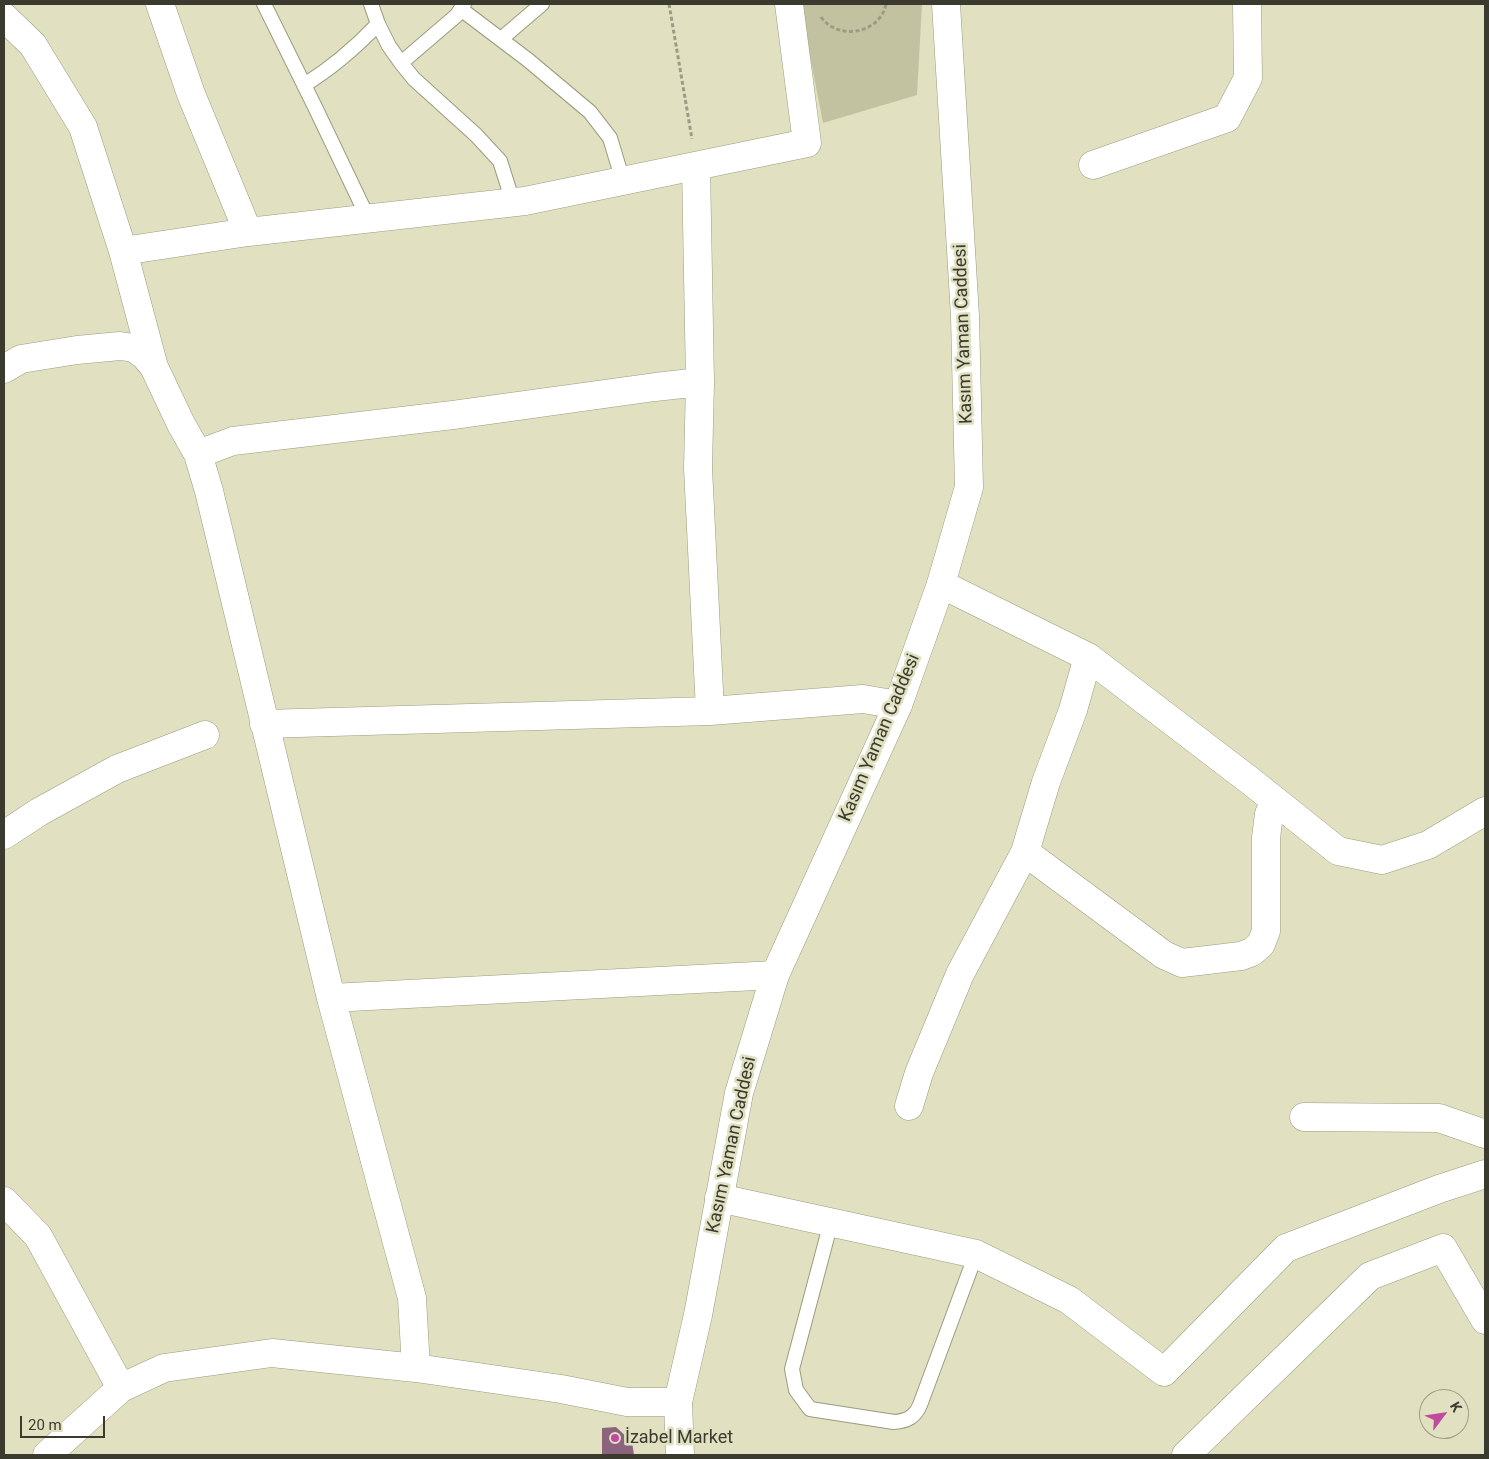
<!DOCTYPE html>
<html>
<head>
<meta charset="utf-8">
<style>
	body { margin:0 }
	#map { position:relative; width:1489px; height:1459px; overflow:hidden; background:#e1e1c2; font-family:Roboto,sans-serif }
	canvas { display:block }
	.frame { position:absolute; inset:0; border:5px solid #3a3a2e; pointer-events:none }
	.north { position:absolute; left:1419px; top:1389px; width:50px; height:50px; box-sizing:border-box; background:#e1e1c2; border:1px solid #9e9e87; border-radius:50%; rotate:59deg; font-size:14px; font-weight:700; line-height:20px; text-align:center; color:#3a3a2e }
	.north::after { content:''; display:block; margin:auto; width:18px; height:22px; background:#c14a9f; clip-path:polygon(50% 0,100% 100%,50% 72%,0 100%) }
	.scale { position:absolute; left:20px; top:1416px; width:85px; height:22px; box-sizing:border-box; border:2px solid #3a3a2e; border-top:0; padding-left:6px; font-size:15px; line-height:18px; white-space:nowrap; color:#3a3a2e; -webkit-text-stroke:4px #e1e1c2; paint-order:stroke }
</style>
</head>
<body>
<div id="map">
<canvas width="1489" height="1459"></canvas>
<div class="frame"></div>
<div class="north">K</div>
<div class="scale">20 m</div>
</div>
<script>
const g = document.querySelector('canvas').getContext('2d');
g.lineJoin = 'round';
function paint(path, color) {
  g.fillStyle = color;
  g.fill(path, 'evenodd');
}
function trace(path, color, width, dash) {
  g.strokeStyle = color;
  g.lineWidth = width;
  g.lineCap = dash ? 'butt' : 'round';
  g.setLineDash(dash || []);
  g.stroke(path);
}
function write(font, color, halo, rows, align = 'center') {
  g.font = font + ' Roboto,sans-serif';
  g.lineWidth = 5;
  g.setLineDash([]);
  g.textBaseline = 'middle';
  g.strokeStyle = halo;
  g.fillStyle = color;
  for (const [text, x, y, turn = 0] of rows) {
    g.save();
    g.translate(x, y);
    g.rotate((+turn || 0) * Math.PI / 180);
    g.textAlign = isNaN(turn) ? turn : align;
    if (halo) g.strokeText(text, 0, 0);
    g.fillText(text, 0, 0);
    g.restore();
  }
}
paint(new Path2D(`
	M800,4H922L917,95L823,123Z`), '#c2c2a0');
paint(new Path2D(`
	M616,1427L632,1442L634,1455H602V1428Z`), '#8b637c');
const lane = new Path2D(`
	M264,4L315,107L368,218
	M371,4L378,24L389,46L401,63L414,79L476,135L500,161L513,202
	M462,10L528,60L590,112L610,138L623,181
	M501,39L542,4
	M401,63L457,15L464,4
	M304,85C332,68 356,47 378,24
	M831,1222L792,1369L796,1390L810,1409L894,1422C907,1421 915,1417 920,1405L976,1254`);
const street = new Path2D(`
	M160,4L191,94L248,232
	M4,17L33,45L83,127L123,251L154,367
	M1093,165L1227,118L1248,78L1247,4
	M696,166L700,382L698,468L710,711
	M123,251L248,232L525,201L807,143L789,4
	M4,369L21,359L77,350L120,346L134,348L145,356L154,367L181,424L198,454L209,491L331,998L412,1298L416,1368
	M198,454L233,441L453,415L655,387L700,382
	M941,584L1088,657L1253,783L1338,851L1382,860L1428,845L1485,811
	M264,724L710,711L863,699L898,705
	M4,835L39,812L117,769L205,735
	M1025,852L1164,955L1182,963L1241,956L1252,952L1261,944L1266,931V838L1269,814L1275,801
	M331,998L775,975
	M909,1106L919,1073L960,974L1025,852L1046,782L1073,710L1088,657
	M1304,1117L1439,1118L1485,1134
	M719,1198L976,1254L1069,1300L1164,1372L1286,1248L1439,1189L1485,1174
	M4,1201L38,1236L121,1388
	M47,1455L121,1388L164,1368L272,1353L416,1368L561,1389L627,1402H678
	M1186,1455L1370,1276L1443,1248L1485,1320`);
const secondary = new Path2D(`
	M680,1455L678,1402L698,1315L739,1093L775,975L898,705L941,584L969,487L965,316L946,4`);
trace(lane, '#9b9b7f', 16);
trace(street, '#9b9b7f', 29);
trace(secondary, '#9b9b7f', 29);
trace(new Path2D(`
	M669,4L692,139
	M821,17C838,41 880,34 886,4`), '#9c9c85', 3, [4, 2.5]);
trace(lane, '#fff', 14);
trace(street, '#fff', 28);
trace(secondary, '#fff', 28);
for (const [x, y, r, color] of [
	[615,1438,5,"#c14a9f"]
]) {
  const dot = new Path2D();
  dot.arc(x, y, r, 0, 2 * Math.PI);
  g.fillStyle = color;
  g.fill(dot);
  trace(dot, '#e1e1c2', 2);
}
write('18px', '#3a3a2e', '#e1e1c2', [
	["Kasım Yaman Caddesi",964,334,-92],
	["Kasım Yaman Caddesi",880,738,-67],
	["Kasım Yaman Caddesi",732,1145,-78]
]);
write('18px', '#3a3a2e', '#e1e1c2', [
	["İzabel Market",625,1438]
], 'left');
</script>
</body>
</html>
